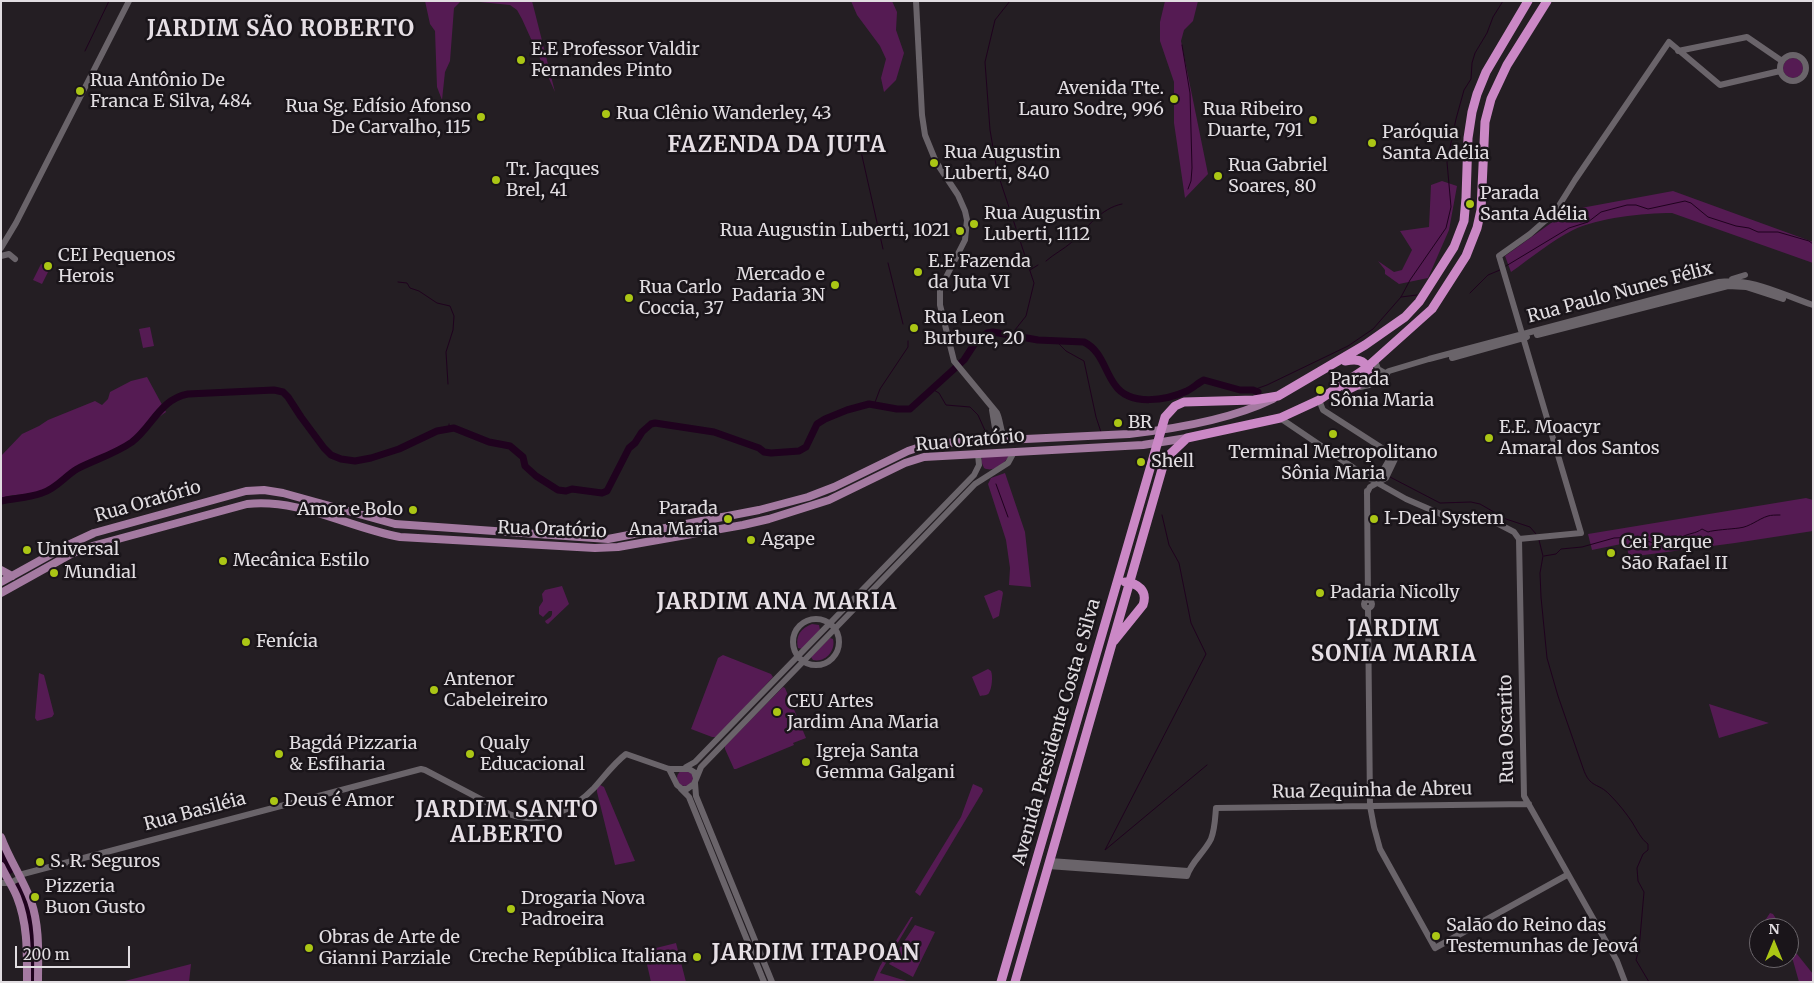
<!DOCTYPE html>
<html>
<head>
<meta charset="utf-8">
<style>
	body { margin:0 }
	#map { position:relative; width:1814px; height:983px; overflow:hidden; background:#241e23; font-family:Merriweather,serif }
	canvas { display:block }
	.frame { position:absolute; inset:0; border:2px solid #e1dde1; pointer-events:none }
	.north { position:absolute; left:1749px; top:918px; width:50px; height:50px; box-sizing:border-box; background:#1a151a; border:1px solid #6a656a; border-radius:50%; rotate:0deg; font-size:14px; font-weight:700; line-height:20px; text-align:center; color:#e1dde1 }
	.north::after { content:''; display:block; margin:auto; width:18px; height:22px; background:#abc615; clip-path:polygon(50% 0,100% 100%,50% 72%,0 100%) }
	.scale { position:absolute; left:15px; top:946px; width:115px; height:22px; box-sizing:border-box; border:2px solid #e1dde1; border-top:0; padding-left:6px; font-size:15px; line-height:18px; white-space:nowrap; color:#e1dde1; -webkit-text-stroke:4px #1a151a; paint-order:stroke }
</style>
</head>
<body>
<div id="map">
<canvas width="1814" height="983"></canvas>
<div class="frame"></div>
<div class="north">N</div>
<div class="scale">200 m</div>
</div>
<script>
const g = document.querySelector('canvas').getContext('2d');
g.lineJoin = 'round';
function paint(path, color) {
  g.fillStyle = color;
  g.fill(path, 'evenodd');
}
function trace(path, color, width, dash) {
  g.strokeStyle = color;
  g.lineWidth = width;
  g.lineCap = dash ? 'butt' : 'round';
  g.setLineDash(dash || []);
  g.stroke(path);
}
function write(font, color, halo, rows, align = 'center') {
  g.font = font + ' Merriweather,serif';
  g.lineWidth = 5;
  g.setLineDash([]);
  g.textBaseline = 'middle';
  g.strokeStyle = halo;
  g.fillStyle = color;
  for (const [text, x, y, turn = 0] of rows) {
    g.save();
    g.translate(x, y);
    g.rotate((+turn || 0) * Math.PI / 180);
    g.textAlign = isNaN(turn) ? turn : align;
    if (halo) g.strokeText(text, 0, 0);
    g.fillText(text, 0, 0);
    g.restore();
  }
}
paint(new Path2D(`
	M425,1H461L454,8L450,61L445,72L442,100L437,87L435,31L430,24Z
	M470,1H532L555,92L522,19L517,10L510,5Z
	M851,1H892L897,12L896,30L904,53L896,80L884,92L881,78L886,59L880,46L857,15Z
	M1165,1H1198L1193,21L1184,30L1181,41L1208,174L1185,198L1174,123V82L1160,41V22Z
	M1783 68a10 10 0 1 1 20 0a10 10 0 1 1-20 0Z
	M1442,181L1457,186L1449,230L1428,278L1399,284L1385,274V270L1378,261L1394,272L1402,270L1412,250L1400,231L1429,227L1431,185Z
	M1673,191L1813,242V263L1672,213C1643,213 1598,218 1573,230C1551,241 1531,258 1511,272L1505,256L1565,213L1581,208Z
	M41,264L50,268L42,284L33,280Z
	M150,327L154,346L143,348L139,329Z
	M147,377L166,412C156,418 150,428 141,435C137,438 132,440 128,443C110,454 90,458 73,470C64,476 57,486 46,491C31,497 16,492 1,498V456L22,434L39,426L48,420L95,401L102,405L108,399L110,392L131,381Z
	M983,456H1009C1004,464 993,473 984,468L981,461Z
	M1005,473L1025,532L1031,587L1009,585L1010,568L1006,540L988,484L991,478Z
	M1806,498L1813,500V531L1735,543L1629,557L1626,543L1592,550L1588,534Z
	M562,586L569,604L548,624L546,623L545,621C549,618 553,617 552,611H549L543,617L539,614V607L543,601L542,594L545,590Z
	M999,590L1002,591L1003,593L999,616L993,619L984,596Z
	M812,624L819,625L820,630L802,649L798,648C795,636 801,628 812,624Z
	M830,638L833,639C836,651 825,663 813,660L811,657Z
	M723,655L771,674L773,677L717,737H712L691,729L718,658Z
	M988,669L991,671C993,676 992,688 989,693C987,696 983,695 980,696L972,677Z
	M39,673L44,675L54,714L52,717L37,721L35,718Z
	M783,687L785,688L806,738L793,743L794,745L736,769H734L725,749V746Z
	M1709,704L1769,723L1719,738Z
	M677 778a8 8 0 1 1 16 0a8 8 0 1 1-16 0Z
	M973,784L982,788L983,791L920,896L915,892L961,817Z
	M600,785L604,787L635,861L615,865L597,792V787Z
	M1770,913L1773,914L1782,928H1760Z
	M911,917H913L880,973L910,982H873L880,966Z
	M915,925L935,932L913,977L889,964Z
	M676,943L686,982H651L644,951Z
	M1794,953L1797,954L1813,974V982H1799L1792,957Z
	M191,964L189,982H121Z`), '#551b53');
trace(new Path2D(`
	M1010,1L995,20L985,62L990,130L997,171L1034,283L1026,316L1011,335
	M1182,45L1190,93L1192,168L1191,181L1188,189
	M85,51L109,1
	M857,145L860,147L883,249
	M1046,261C1054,254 1064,249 1072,242C1087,228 1101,208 1122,204
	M888,263L903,324
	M1506,266L1569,228L1588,222L1601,212L1627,205H1636L1648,209L1685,201L1691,203L1708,217L1736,226L1749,228L1758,232H1778L1809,241L1813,244
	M1030,270L1038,265
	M398,282L407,283L410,288L419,291L437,303L450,306L454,316L453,330L446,352L448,384
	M1470,293L1488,275L1500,270
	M1401,297L1417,295
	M1056,341L1066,351L1084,361L1096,417L1101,432
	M932,389L939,393L946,405L970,407L978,415L987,435
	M1253,390L1267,385L1348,346L1373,329L1401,297L1410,280L1446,228L1451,207L1447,162L1456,119L1464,90L1471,79L1472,63L1475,53L1487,33L1493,17L1503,1
	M874,405L880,389L908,347V341
	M449,424V428
	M1390,477L1440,503L1471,502L1480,504L1506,519L1530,527L1536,534
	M996,484L1008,517
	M1162,515L1169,545L1179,563L1191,623L1206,654L1105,850L1207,765
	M1539,540L1543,556L1540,573L1541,597L1547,658L1558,696L1583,768C1590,789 1598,782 1610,795C1618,803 1626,813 1632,822C1637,830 1641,839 1648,844V850L1643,854L1637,868L1638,881L1644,892L1639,949L1636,960L1649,982
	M1544,556L1556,554L1561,549L1582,547L1614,538L1636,537L1653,543L1672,536L1682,537C1689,533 1695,534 1702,529L1708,532C1713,530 1732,529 1739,528C1750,527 1758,519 1768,516C1771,515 1776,515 1780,515`), '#1f021e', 1);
trace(new Path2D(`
	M1,501C15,498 29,498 42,493C56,489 65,476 77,469C94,460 115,454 132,442C152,427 160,399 188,394L274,390L283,392L288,397L301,417L324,448L331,455L341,459L355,461L371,458L399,449L437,431L454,428L489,442L510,446L523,457L525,466L536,476L558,490L566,491L572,489L602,493L607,491L629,448L635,443L642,432L651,424L655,423L714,432L759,448L764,452L771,453L799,451L806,447L817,424L825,419L847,410L869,404L897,409H910L964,360L977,340L987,333L993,332L1038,340L1084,342C1102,351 1104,370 1115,385C1130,407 1167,400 1187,391C1193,388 1198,383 1204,380L1240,390H1253L1258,392
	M1,852L10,870
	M18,886C32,919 32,946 32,982`), '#1f021e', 7);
trace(new Path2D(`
	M916,1L922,115L925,135L936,162L958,195L965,211L967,220L965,240L940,289V305L954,361L997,413C1001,421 1000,433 1006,440
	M1678,51L1747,37L1782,61
	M1780 68a13 13 0 1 1 26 0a13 13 0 1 1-26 0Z
	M1,248L16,223L129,1
	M1,256L9,254L15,259
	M1732,279L1745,275
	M1537,335L1728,286L1746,287L1783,299
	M1452,358L1527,337
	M1375,361L1378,369L1387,374
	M1360,387L1369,385L1389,371L1429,359L1719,282C1751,277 1783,295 1813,305
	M1319,400L1323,410L1396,457L1386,478L1370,487L1367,493
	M992,410L997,440
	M1280,418L1367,477L1406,499L1443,515L1470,516L1487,518L1514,532L1519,539
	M1376,482L1392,455
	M1367,491L1368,600
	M1519,539L1581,533L1499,256L1530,234L1555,212L1575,180L1669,42L1720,85L1780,71
	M1519,539L1524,796L1617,961L1625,982
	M1364 604a4 4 0 1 1 8 0a4 4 0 1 1-8 0Z
	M1368,608L1370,806L1374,827L1380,849L1435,948L1567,875
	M793 642a23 23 0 1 1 46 0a23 23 0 1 1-46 0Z
	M686,767L695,762L974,475L979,465L978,454
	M669,769L677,785L682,789H687L694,784L701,767L975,484L1008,463L1014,452
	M695,783L696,796L772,982
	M681,789L689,797L764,982
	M1050,861L1188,871
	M1048,866L1187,876C1191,862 1204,853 1211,839C1215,829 1215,819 1216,808L1529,804
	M19,875L421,769L425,770L509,814C541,826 572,811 594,788C604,777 614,763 626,754L669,769H689L694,772L696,778
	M1,883H10L18,879L19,875`), '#6a646a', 6);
trace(new Path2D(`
	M1,570L12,576
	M1,582L66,546L94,533L246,491L264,490L283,493L395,524L608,539L759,510L808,497L834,487L908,451L923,446L943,443L1129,434C1174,429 1232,419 1273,399
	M1,593L71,554L85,548L247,504C300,498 349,528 400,537L595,548L618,547L743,525L769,519L829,500L905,463L924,457L1143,445L1187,438
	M1,837C9,859 23,879 31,901C40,927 38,955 38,982
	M1,866C6,877 13,887 17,897C28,925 27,953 27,982`), '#a47aa1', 8);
trace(new Path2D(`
	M1345,361C1356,359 1364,359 1369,370L1366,381L1347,390
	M1114,641L1143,605C1148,591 1138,583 1125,582
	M1001,982L1165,417L1175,406L1184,402L1254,400L1278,396L1365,345L1405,317L1419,302L1454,247L1464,221L1466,198L1468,138L1472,112L1477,94L1486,72L1528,1
	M1015,982L1165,459L1187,438L1280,418L1319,400L1365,369L1432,309L1466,256L1477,228L1481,210L1485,122L1491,99L1507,65L1547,1`), '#cb88c6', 9);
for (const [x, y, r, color] of [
	[521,60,5,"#abc615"],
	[80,91,5,"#abc615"],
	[1174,99,5,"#abc615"],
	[606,114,5,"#abc615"],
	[481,117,5,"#abc615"],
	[1313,120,5,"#abc615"],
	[1372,143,5,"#abc615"],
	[934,163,5,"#abc615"],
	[1218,176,5,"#abc615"],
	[496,180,5,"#abc615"],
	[1470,204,5,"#abc615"],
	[974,224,5,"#abc615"],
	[960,231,5,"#abc615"],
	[48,266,5,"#abc615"],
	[918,272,5,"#abc615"],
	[835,285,5,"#abc615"],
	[629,298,5,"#abc615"],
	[914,328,5,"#abc615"],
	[1320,390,5,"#abc615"],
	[1118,423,5,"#abc615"],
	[1333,434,5,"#abc615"],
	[1489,438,5,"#abc615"],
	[1141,462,5,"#abc615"],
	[413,510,5,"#abc615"],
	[728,519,5,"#abc615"],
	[1374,519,5,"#abc615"],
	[751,540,5,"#abc615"],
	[27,550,5,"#abc615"],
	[1611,553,5,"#abc615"],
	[223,561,5,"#abc615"],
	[54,573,5,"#abc615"],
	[1320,593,5,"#abc615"],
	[246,642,5,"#abc615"],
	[434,690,5,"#abc615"],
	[777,712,5,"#abc615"],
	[279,754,5,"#abc615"],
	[470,754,5,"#abc615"],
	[806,762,5,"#abc615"],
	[274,801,5,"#abc615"],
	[40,862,5,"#abc615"],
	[35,897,5,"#abc615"],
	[511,909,5,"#abc615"],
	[1436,936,5,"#abc615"],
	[309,948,5,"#abc615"],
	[697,957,5,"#abc615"]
]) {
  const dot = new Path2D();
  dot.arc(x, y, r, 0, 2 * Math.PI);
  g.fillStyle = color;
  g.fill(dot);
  trace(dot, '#1a151a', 2);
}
write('18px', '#e1dde1', '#1a151a', [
	["E.E Professor Valdir",531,50],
	["Fernandes Pinto",531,71],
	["Rua Antônio De",90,81],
	["Franca E Silva, 484",90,102],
	["Avenida Tte.",1164,89,"right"],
	["Lauro Sodre, 996",1164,110,"right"],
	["Rua Sg. Edísio Afonso",471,107,"right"],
	["De Carvalho, 115",471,128,"right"],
	["Rua Ribeiro",1303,110,"right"],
	["Duarte, 791",1303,131,"right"],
	["Rua Clênio Wanderley, 43",616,114],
	["Paróquia",1382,133],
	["Santa Adélia",1382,154],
	["Rua Augustin",944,153],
	["Luberti, 840",944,174],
	["Rua Gabriel",1228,166],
	["Soares, 80",1228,187],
	["Tr. Jacques",506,170],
	["Brel, 41",506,191],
	["Parada",1480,194],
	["Santa Adélia",1480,215],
	["Rua Augustin",984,214],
	["Luberti, 1112",984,235],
	["Rua Augustin Luberti, 1021",950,231,"right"],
	["CEI Pequenos",58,256],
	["Herois",58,277],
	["E.E Fazenda",928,262],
	["da Juta VI",928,283],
	["Mercado e",825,275,"right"],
	["Padaria 3N",825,296,"right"],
	["Rua Carlo",639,288],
	["Coccia, 37",639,309],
	["Rua Leon",924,318],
	["Burbure, 20",924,339],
	["Parada",1330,380],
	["Sônia Maria",1330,401],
	["BR",1128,423],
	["E.E. Moacyr",1499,428],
	["Amaral dos Santos",1499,449],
	["Terminal Metropolitano",1333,453,"center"],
	["Sônia Maria",1333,474,"center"],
	["Shell",1151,462],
	["Parada",718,509,"right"],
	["Ana Maria",718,530,"right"],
	["Amor e Bolo",403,510,"right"],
	["I-Deal System",1384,519],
	["Agape",761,540],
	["Cei Parque",1621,543],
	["São Rafael II",1621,564],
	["Universal",37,550],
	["Mecânica Estilo",233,561],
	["Mundial",64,573],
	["Padaria Nicolly",1330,593],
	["Fenícia",256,642],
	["Antenor",444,680],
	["Cabeleireiro",444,701],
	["CEU Artes",787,702],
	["Jardim Ana Maria",787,723],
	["Bagdá Pizzaria",289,744],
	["& Esfiharia",289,765],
	["Qualy",480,744],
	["Educacional",480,765],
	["Igreja Santa",816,752],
	["Gemma Galgani",816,773],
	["Deus é Amor",284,801],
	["S. R. Seguros",50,862],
	["Pizzeria",45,887],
	["Buon Gusto",45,908],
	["Drogaria Nova",521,899],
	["Padroeira",521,920],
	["Salão do Reino das",1446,926],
	["Testemunhas de Jeová",1446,947],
	["Obras de Arte de",319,938],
	["Gianni Parziale",319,959],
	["Creche República Italiana",687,957,"right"]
], 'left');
write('18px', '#e1dde1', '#1a151a', [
	["Rua Paulo Nunes Félix",1620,293,-15],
	["Rua Oratório",970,441,-5],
	["Rua Oratório",148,502,-16],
	["Rua Oratório",552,530,2],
	["Rua Oscarito",1507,729,-91],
	["Avenida Presidente Costa e Silva",1057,732,-74],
	["Rua Zequinha de Abreu",1372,791,-1],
	["Rua Basiléia",195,812,-15]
]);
g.letterSpacing = '1px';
write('bold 22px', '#e6dfe5', '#1a151a', [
	["JARDIM SÃO ROBERTO",281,30],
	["FAZENDA DA JUTA",777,146],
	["JARDIM ANA MARIA",777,603],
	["JARDIM",1394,630],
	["SONIA MARIA",1394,655],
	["JARDIM SANTO",507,811],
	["ALBERTO",507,836],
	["JARDIM ITAPOAN",816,954]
]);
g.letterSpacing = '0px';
</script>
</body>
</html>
